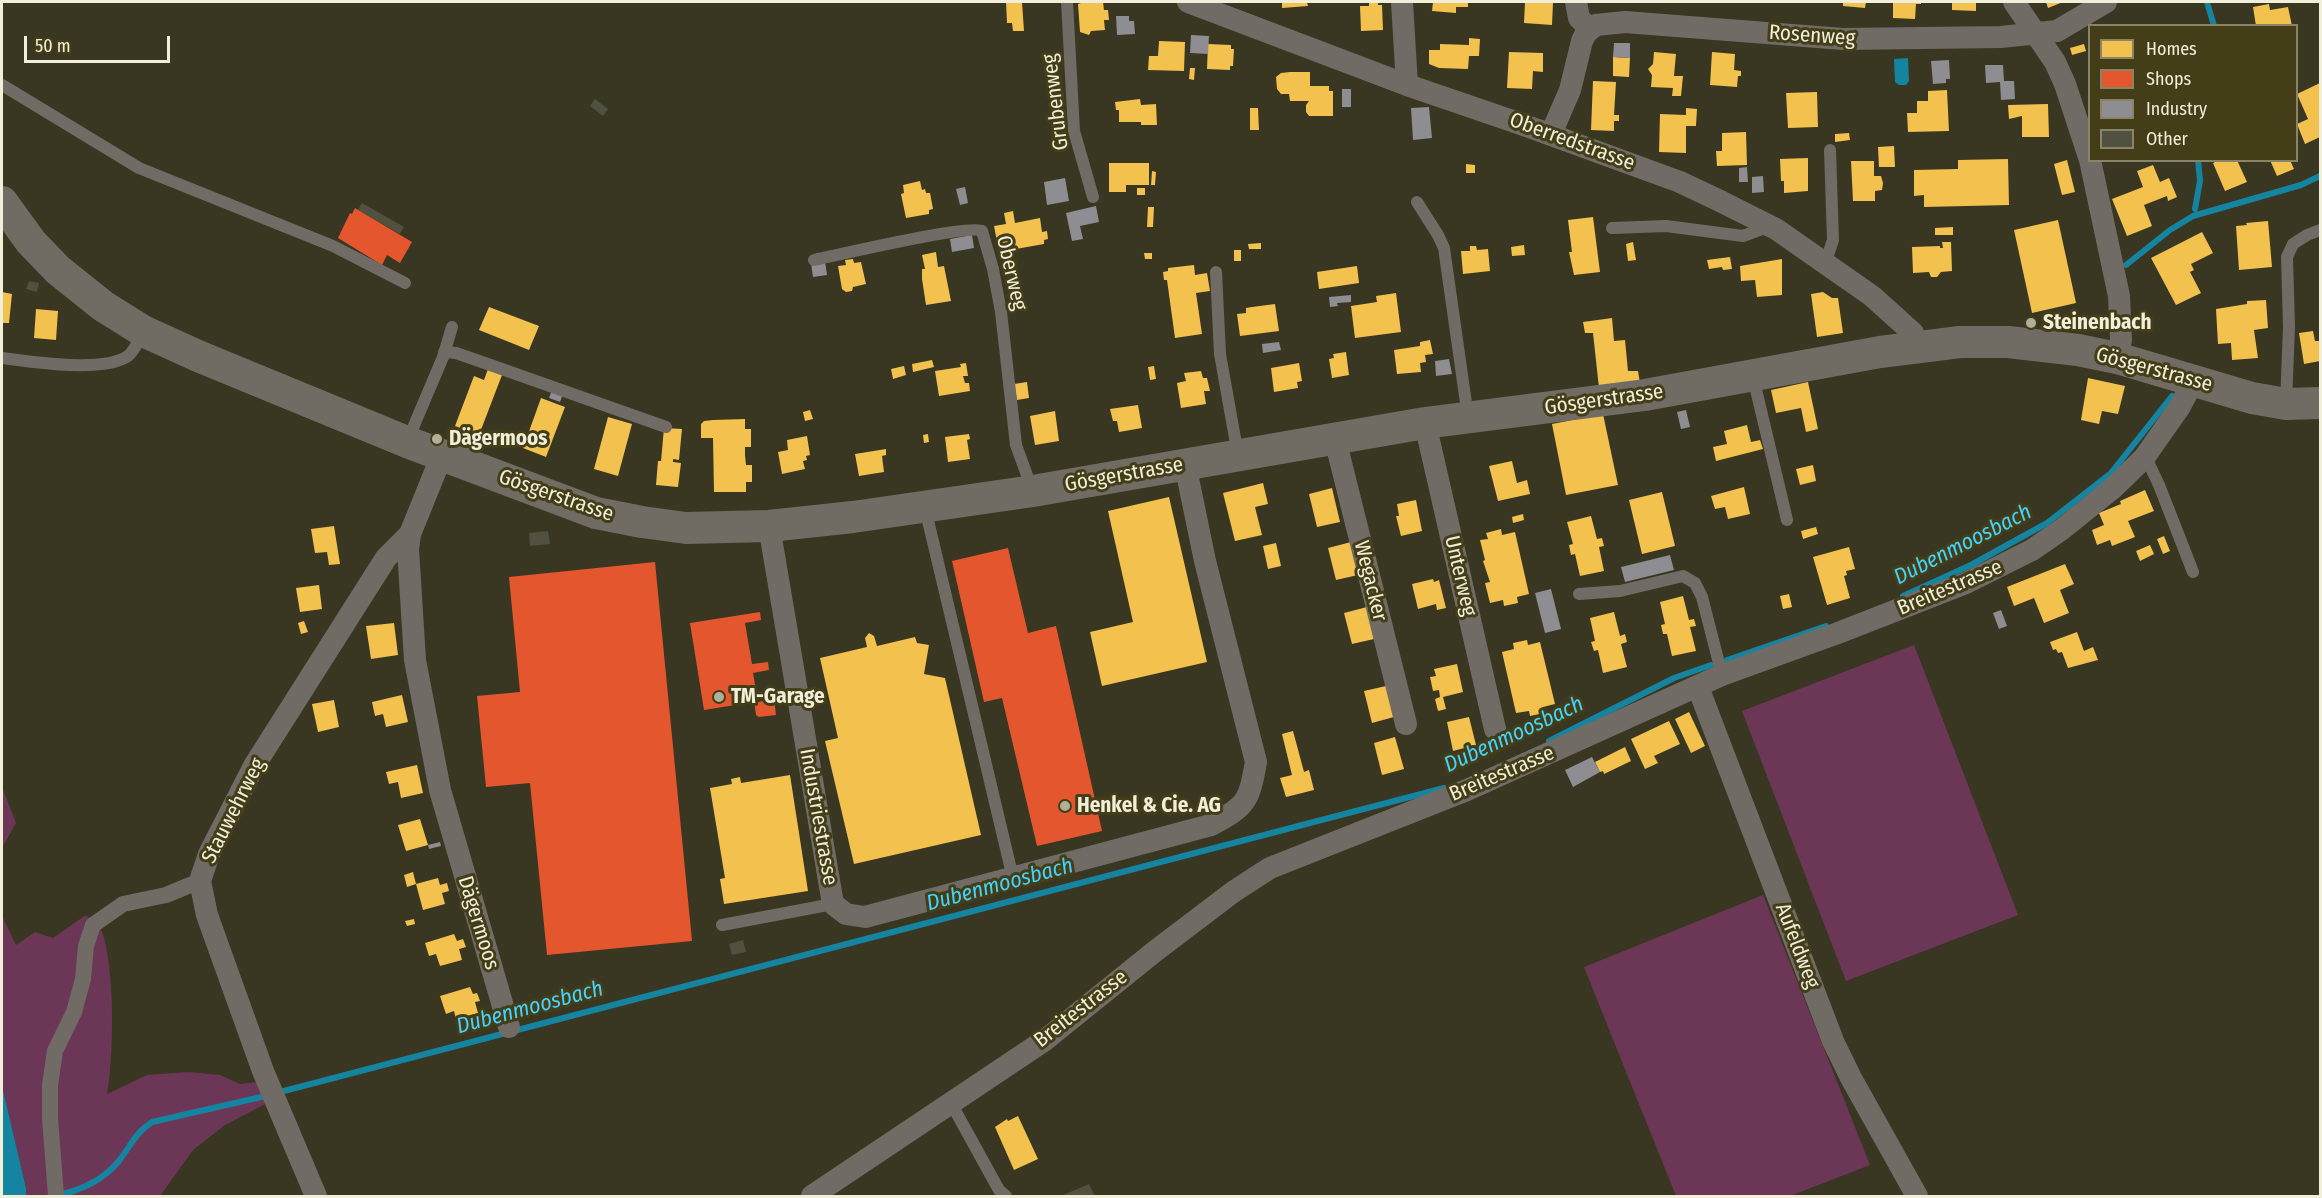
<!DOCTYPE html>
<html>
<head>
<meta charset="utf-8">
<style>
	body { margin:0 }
	#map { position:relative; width:2322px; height:1198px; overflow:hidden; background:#393622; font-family:"Fira Sans Condensed",sans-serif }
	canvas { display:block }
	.frame { position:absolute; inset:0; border:3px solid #f1eed9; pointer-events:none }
	.legend { position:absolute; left:2088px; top:24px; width:210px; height:138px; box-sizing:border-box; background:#433e18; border:2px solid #898465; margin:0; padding:8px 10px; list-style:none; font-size:18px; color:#f1eed9 }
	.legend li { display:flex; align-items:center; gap:12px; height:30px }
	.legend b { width:30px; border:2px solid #898465 }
	.scale { position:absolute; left:24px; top:36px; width:146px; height:27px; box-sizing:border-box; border:3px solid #f1eed9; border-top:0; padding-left:8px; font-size:18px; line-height:21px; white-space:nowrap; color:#f1eed9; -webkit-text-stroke:4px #433e18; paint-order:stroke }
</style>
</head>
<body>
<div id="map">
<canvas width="2322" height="1198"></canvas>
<div class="frame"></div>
<ul class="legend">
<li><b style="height:16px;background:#f2c14e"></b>Homes</li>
<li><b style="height:16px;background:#e4572e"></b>Shops</li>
<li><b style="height:16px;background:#8d8d92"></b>Industry</li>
<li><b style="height:16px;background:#505141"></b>Other</li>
</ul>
<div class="scale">50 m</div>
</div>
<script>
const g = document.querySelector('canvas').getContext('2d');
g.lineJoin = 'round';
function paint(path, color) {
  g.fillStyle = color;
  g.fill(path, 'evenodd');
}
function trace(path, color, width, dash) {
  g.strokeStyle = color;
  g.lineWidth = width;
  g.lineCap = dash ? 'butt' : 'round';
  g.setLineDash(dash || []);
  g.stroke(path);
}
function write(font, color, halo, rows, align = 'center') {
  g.font = font + ' "Fira Sans Condensed",sans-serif';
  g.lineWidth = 6;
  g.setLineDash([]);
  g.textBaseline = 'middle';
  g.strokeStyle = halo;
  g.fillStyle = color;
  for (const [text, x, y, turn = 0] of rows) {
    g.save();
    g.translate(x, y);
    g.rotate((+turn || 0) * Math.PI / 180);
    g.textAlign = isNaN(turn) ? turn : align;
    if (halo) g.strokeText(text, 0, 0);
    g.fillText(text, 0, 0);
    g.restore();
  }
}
paint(new Path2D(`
	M1914,645L2018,915L1846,981L1742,711Z
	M2,787L16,823L2,848Z
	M1763,895L1870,1165L1790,1196H1676L1584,967Z
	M86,915C91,920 99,926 102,932C115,968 114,1056 107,1094L147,1075L189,1072L220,1075L240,1084L265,1081L271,1101L225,1125L193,1150L160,1196H26V1188L2,1087V916L16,945L35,932L53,938Z`), '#6c3757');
paint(new Path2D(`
	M1908,58L1909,81L1906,85H1899L1895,82L1894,59Z
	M2,1086L26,1188V1196H2Z`), '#1584a0');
paint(new Path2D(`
	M1006,2H1022L1024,31H1013L1012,23H1007Z
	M1081,2H1103L1104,10H1108L1109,20H1104L1105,30L1091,31L1089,35L1080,32L1078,4L1081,3Z
	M1282,2H1307L1308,6L1282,8Z
	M1369,2H1378V5H1382L1383,30L1361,31L1360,6H1369Z
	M1433,2H1468V7H1456V13L1432,11Z
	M1525,2L1553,3L1552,25L1524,23Z
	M1843,2H1866L1865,8L1843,6Z
	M1893,2H1921V4H1916L1915,19L1893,18Z
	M1952,2H1976V11L1952,10Z
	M2046,2H2063L2048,8Z
	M2269,4L2270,10L2288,7L2292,26H2256L2253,7Z
	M1469,38L1480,39L1479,56H1469L1468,69L1439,68L1429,64V50H1440V44L1469,45Z
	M1159,41L1185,42L1184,71L1148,70L1149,56H1158Z
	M1208,44L1231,45V49H1234L1233,66H1230V70L1207,69Z
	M2084,44L2086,51L2072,55L2070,48Z
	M1509,52L1543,53V72L1533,71L1532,89L1507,88Z
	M1654,52L1676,54L1674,76H1683L1681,96H1672L1673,88L1651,87L1652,75L1648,69L1653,64Z
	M1712,52L1735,54L1734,70L1741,71V76H1738L1737,87L1710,85Z
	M1613,57L1630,58L1629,77L1613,76Z
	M1190,68H1195L1194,80L1189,79Z
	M1290,72H1310V86H1329V91H1333V116H1309L1306,112V105L1309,101H1290L1289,94H1281L1277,89L1276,77L1281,73Z
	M1593,81L1616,82L1614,115H1619V121H1614V131L1591,130Z
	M2320,83V137L2305,144L2297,124L2308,119L2297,94Z
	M1947,90L1949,131L1908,132L1907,113H1917V101H1928V91Z
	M1817,92L1818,127L1788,128L1786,93Z
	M1140,99L1141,105L1156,104L1157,125H1141V122H1119V110H1116L1115,102Z
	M2048,104L2049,137H2022V116L2009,119L2008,105Z
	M1250,108H1258L1259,130H1250Z
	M1686,108L1697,109L1696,126H1686V153L1659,152L1660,114L1686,115Z
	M1746,132L1747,165L1717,166L1716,151H1722V133Z
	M1849,133L1850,140L1835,142V134Z
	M1894,146L1895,167H1879L1878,147Z
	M1808,158V191L1784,193V181H1781L1780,159Z
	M2008,159L2009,205L1924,207V195L1914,196V170L1958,169V160Z
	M2067,160L2075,192L2062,195L2054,164Z
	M2219,160H2237L2247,182L2225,191L2213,163Z
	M2270,160H2290L2294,169L2277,176Z
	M1851,161H1874V176H1881L1883,183L1882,190L1875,191V201H1853Z
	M1109,163H1149V185H1126V192H1109Z
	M1466,164L1475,165V173H1466Z
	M2153,165L2160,182L2169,178L2177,197L2168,201L2167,196L2144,205L2152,226L2127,236L2112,199L2143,187L2137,171Z
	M1152,171L1156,172L1155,185H1151Z
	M920,181L922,190L925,189L926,193H930L933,209L929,210V214L906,218L901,194L904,193L903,185Z
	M1137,188H1145V195H1137Z
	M1148,207H1154L1153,227H1147Z
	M1013,211L1015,223L1040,218L1042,232L1047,231L1048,239L1044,240V244L999,252L994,226L1006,224L1004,213Z
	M1593,217L1600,272L1574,275L1569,252H1572L1568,220Z
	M2058,220L2076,303L2032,313L2014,230Z
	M2268,221L2272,267L2239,270L2236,226L2247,225L2246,223Z
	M1953,227V235H1935V228Z
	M2202,232L2213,253L2191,264L2194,270L2190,272L2201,293L2176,305L2151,258Z
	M1633,242L1636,260L1628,261L1626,244Z
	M1942,242H1951L1952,271L1941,272L1937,277H1931L1929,272L1913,273L1912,247L1940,246V248H1943Z
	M1261,243V249H1249L1248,244Z
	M1524,245L1525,255L1512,256L1511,247Z
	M1470,246H1476L1477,250L1488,249L1490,271L1463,274L1461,251H1470Z
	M1234,250H1241V261H1234Z
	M936,252L938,267L944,266L951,301L926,305L922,279V269H925L922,255Z
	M1144,253H1152V259H1145Z
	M1730,257L1732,269L1723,270L1722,267L1709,269L1707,260Z
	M853,259L854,263L861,262L866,284L853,287L852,291L846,292L842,289L838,266L846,265L845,260Z
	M1782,259V295L1757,297L1755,280L1741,281L1740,266Z
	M1194,265L1195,275L1207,273L1210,291L1196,293L1202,334L1175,338L1167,280H1164L1163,272L1168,271V268Z
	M1357,266L1359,283L1319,289L1317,272Z
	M2,292L12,294L9,323H2Z
	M1823,292L1832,298H1838L1843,333L1817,337L1811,294Z
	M1396,293L1401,332L1355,338L1351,306L1377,302L1376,296Z
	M2266,300L2268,328L2254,330L2258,358L2232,360L2231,343L2218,344L2216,309L2247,304V301Z
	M1275,304L1279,331L1240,336L1237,314L1246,313V308L1252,307Z
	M489,307L539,326L529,350L479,330Z
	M36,309L58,311L56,340L34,338Z
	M1612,318L1614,341L1625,340L1628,371H1638L1640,383L1599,388L1593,333H1585L1583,322Z
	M2313,331L2315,341H2320V361L2304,364L2299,333Z
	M1430,340L1433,354L1425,355L1426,362L1420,363L1421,372L1397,374L1394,350L1420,346V342Z
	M1346,352L1349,375L1332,378L1329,359L1334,358L1333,354Z
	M932,360L934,367L913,372L912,364Z
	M966,363L968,376H963L965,383H969L970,391L939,396L935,371L961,367L960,364Z
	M1299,363L1302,381L1297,382L1298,388L1274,392L1271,368Z
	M904,366L906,375L893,379L891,369Z
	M1154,366L1156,379L1150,380L1148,367Z
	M488,369L502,375L479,435L455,426L474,376L484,380Z
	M1201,371L1203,378H1207L1210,391H1204L1206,404L1181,408L1177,383L1186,381L1184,373Z
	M2088,378L2125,386L2118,414L2102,411L2099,424L2081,420Z
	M1027,382L1029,398L1017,400L1014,384Z
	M1808,382L1818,429L1806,432L1801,408L1776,413L1771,390Z
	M541,398L565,407L546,457L523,448Z
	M1138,405L1142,428L1119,432L1117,421H1113L1110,409Z
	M810,410L813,419L805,421L803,412Z
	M1055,411L1059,441L1035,445L1030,416Z
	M1603,414L1618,485L1566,495L1552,424Z
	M608,417L632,424L618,476L594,469Z
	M745,419V429H751V447H745V455L746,465H752V482H746V492H714L713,438H701V424L704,421L713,420Z
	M1747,425L1751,442L1760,440L1763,449L1716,461L1713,447L1727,444L1724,431Z
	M664,428L682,429L679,460L673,459V462L681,463L678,487L656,485L658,461H661Z
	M450,430L463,435L460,441L448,436Z
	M928,434L929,442L924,443L923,435Z
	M969,434L970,439L967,440L970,459L948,462L945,437Z
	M807,436L810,455L806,456L807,460L803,461L805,469L782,474L778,452L788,450L787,440Z
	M886,449V455L882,456L884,472L859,476L855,454Z
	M1512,461L1517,483L1527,480L1530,494L1498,501L1489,466Z
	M1813,465L1816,481L1800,485L1796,469Z
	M1263,483L1268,504L1255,507L1262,535L1235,541L1223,493Z
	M1744,487L1750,514L1728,519L1725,507L1715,509L1711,496Z
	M1332,488L1340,522L1317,527L1309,494Z
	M2145,490L2154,511L2128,521L2135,537L2112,546L2110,540L2097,545L2092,530L2104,525L2099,513L2121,504L2120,501Z
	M1662,492L1675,546L1642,554L1629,500Z
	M1169,497L1207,662L1102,686L1090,632L1133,622L1108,511Z
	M1416,500L1422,531L1401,536L1396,516H1399L1397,504Z
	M1523,514L1524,520L1513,523L1512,517Z
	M1591,516L1597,539L1602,538L1604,546L1599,547L1604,571L1580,576L1575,554L1571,555L1569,545L1573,544L1567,522Z
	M334,526L340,564L329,565L327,552L315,553L311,529Z
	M1816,527L1818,534L1803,539L1801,531Z
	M1501,529L1502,535L1515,532L1529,594L1517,597L1518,603L1504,606L1503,600L1490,603L1485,583L1490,582L1483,561L1485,560L1480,540L1488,539L1486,533Z
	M2164,536L2170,551L2163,554L2157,539Z
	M1351,542L1358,575L1336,580L1328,548Z
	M1276,543L1281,566L1268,569L1263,546Z
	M2150,545L2154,554L2140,561L2136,551Z
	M1849,547L1855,569L1846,571L1847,575L1844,576L1850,598L1827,605L1813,557Z
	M2065,564L2074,584L2060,590L2069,613L2044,623L2034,598L2014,606L2007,587Z
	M1433,579L1434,582L1439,580L1446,608L1437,610L1436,604L1418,609L1412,584Z
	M319,585L322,609L300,612L296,588Z
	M1789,594L1792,607L1783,609L1780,596Z
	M1683,596L1689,620L1694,619L1696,626L1690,627L1696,651L1672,656L1667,634H1663L1661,625L1665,624L1660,602Z
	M1367,607L1374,639L1352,644L1344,613Z
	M1614,612L1620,636L1625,634L1627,642L1621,644L1627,667L1603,673L1598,650L1594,651L1591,642L1595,641L1590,618Z
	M304,621L308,632L301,634L298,623Z
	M394,623L398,655L371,659L366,626Z
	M2077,632L2084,651L2093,647L2098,660L2068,668L2062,652L2058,653L2056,649L2053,650L2050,642Z
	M869,633L874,636L877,646L915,637L917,643L929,645L924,674L945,678L981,835L854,864L825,741L838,738L820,658L867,647L865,638Z
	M1527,640L1528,645L1540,642L1555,704L1543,707L1544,713L1530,716L1529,711L1516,713L1502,652L1514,649L1513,643Z
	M1457,664L1463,692L1443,697L1446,709L1438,711L1435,699L1440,697L1439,690L1433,691L1430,677L1436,676L1434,669Z
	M1386,686L1394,717L1372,723L1364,691Z
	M402,695L408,722L386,727L383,714L375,716L372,702Z
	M334,700L339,727L318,732L312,704Z
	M1689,712L1705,746L1691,753L1675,719Z
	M1469,717L1476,745L1453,751L1447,722Z
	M1669,721L1680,744L1654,756L1658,763L1645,769L1631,739Z
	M1293,731L1304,772L1309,770L1314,790L1286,797L1280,778L1292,775L1282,734Z
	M1395,737L1404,769L1382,775L1374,743Z
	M1625,747L1631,761L1604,774L1603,771L1600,772L1595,762Z
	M417,765L423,793L401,798L398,782L389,784L386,772Z
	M790,775L808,891L724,904L720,879L725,878L710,788L732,784L731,779L740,777L741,783Z
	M420,819L428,845L406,851L398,825Z
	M413,872L416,884L407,887L404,875Z
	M438,878L440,885L447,883L449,891L442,893L445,904L423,910L416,884Z
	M414,919L415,924L407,926L405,921Z
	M454,934L457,941L463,939L466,947L459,949L462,960L440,966L436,954L429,956L425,943Z
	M470,987L473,994L477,993L480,1001L475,1002L478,1013L456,1019L454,1011L446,1014L440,996Z
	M1018,1116L1038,1159L1014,1170L995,1127L1007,1119L1008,1121Z`), '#f2c14e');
paint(new Path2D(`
	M355,208L412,242L400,263L387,255L382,265L338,238L350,213L352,214Z
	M1008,548L1028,633L1056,626L1102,831L1037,846L1002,698L984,702L952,561Z
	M655,562L692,941L547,955L530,783L486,787L477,696L520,692L509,577Z
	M760,612L761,620L745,623L752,664L768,662L769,670L753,673L758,702L774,699L776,715L759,717L756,715L754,702L704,710L690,623Z`), '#e4572e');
paint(new Path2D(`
	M1116,16H1129V21H1134L1135,34L1117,35Z
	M1191,35L1209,36L1208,54L1190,53Z
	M1614,43H1630V58L1613,57Z
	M1949,60L1950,79H1946V83L1933,84L1931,61Z
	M1985,65H2003L2004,81H2014L2015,99L2001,100L2000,82L1986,83Z
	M1342,89H1351V107H1342Z
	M1429,107L1432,138L1413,140L1411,108Z
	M1747,167L1748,182H1739V168Z
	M1763,176L1764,192L1752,193V177Z
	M1065,178L1069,201L1047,205L1044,182Z
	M965,187L968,203L960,205L956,189Z
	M1096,206L1099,222L1080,226L1083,239L1072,241L1066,213Z
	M972,235L974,248L952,252L950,239Z
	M825,261L827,275L813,277L811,263Z
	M1351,295V302L1337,303L1338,306L1330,307L1329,297Z
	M1279,342L1281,350L1263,353L1262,344Z
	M1449,359L1452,374L1436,376L1435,361Z
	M552,390L563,394L560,402L549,398Z
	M1686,410L1690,427L1681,429L1677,412Z
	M1670,555L1674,570L1625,582L1621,567Z
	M1551,589L1561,629L1545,633L1535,593Z
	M2001,610L2007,626L1999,629L1993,613Z
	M1592,757L1600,772L1573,787L1565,770Z
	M440,842L441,846L429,849L428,845Z`), '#8d8d92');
trace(new Path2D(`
	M2207,2L2214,26
	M2195,209L2200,181L2198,160
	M2126,265L2170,230L2193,216L2301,185L2320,176
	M1903,596L1971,565L2047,523L2111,473L2172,396
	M1727,660L1826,626
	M1549,741L1674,678L1711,665
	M280,1092L1444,788
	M57,1195C80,1191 103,1180 118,1162C131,1146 134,1134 152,1122L270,1095`), '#1584a0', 6);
paint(new Path2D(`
	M595,99L608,109L603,116L590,106Z
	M362,203L404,227L400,234L358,210Z
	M29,281L39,283L37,292L26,289Z
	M548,531L550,544L530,546L529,533Z
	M743,940L746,952L732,955L729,944Z
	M1089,1184L1095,1196H1061Z`), '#505141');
trace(new Path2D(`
	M1067,2L1074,131L1093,197
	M2,85L139,168L333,246L405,283
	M1417,202L1438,235L1444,248L1468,417
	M1612,228L1666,226L1743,236L1770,226
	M814,260C837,255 970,224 982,231L993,269L1001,312L1016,445L1032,489
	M1825,264L1833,240L1830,150
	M1216,272L1220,354L1238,455
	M444,352L456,353L482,362L666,427
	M2,358C32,362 103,373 128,356C135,350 139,340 143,332
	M1753,377L1787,520
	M2286,404L2289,327L2287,257L2293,244L2307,235L2320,230
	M407,442L443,357L452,327
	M2144,458L2150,466L2159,485L2193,572
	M925,508L1013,878
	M1579,594L1620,591L1683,576L1695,583L1702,597L1722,675
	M722,925L833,904
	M951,1103L999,1190L1006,1196`), '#706b65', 12);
trace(new Path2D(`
	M56,1196L50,1118V1085L55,1051L74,1012L83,979L86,946L93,925L123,904L166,895L200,881`), '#706b65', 16);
trace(new Path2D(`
	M1188,2L1407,85L1524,125L1680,182L1718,200L1776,229L1872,296L1913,333L1918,347
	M1402,2L1407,85
	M1576,2L1579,18L1590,29
	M2014,2L2055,62L2065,84L2090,160
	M1551,134L1570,90L1582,41L1586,33L1596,25L1625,22L1843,39L2001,37L2057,31L2106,2
	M2090,160L2119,296L2121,340L2117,358
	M1425,423L1495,729
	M1335,439L1406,724
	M769,526L833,904L846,914L865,917L1211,825C1247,806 1249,801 1256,762L1205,561L1185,464
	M410,534L408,549L415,660L440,790L509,1027
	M1698,687L1833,1041L1851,1078L1917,1196
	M316,1196L263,1071L207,915L200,881L209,854L254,766L386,558L410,534L442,455
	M812,1196L1045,1040L1154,952L1233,892L1270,868L1467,790L1722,675L1838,633L1966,583L2032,550L2061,530L2112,489L2144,458L2179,408L2194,380`), '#706b65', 22);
trace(new Path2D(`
	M2,202L31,242L58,270L103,306L143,331L198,356L407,442L596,513L642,522L686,528L769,526L853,517L1033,491L1425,423L1645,395L1880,352L1960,342H2008L2078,350L2117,358L2252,398L2286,404L2320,403`), '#716c63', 32);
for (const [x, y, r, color] of [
	[2031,323,6,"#b1ae99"],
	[437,439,6,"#b1ae99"],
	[719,697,6,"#b1ae99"],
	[1065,806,6,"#b1ae99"]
]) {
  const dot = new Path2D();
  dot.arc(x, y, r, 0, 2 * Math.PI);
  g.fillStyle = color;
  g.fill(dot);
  trace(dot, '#433e18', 2);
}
write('21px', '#f1eed9', '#433e18', [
	["Rosenweg",1812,36,4],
	["Grubenweg",1056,102,-97],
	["Oberredstrasse",1572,142,20],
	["Oberweg",1011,273,77],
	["Gösgerstrasse",2154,370,15],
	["Gösgerstrasse",1604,400,-8],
	["Gösgerstrasse",1124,475,-10],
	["Gösgerstrasse",556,496,19],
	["Unterweg",1460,576,77],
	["Wegacker",1370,581,76],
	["Breitestrasse",1950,588,-23],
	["Breitestrasse",1502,774,-23],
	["Stauwehrweg",234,811,-63],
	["Industriestrasse",818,817,80],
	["Dägermoos",478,923,73],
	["Aufeldweg",1797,946,69],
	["Breitestrasse",1081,1009,-38]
]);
write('bold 21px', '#f1eed9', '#433e18', [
	["Steinenbach",2043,323],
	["Dägermoos",449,439],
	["TM-Garage",731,697],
	["Henkel & Cie. AG",1077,806]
], 'left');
write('italic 22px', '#45d2fc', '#433e18', [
	["Dubenmoosbach",1963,545,-27],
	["Dubenmoosbach",1514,735,-25],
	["Dubenmoosbach",1000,885,-15],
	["Dubenmoosbach",530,1008,-15]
]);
</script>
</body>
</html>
